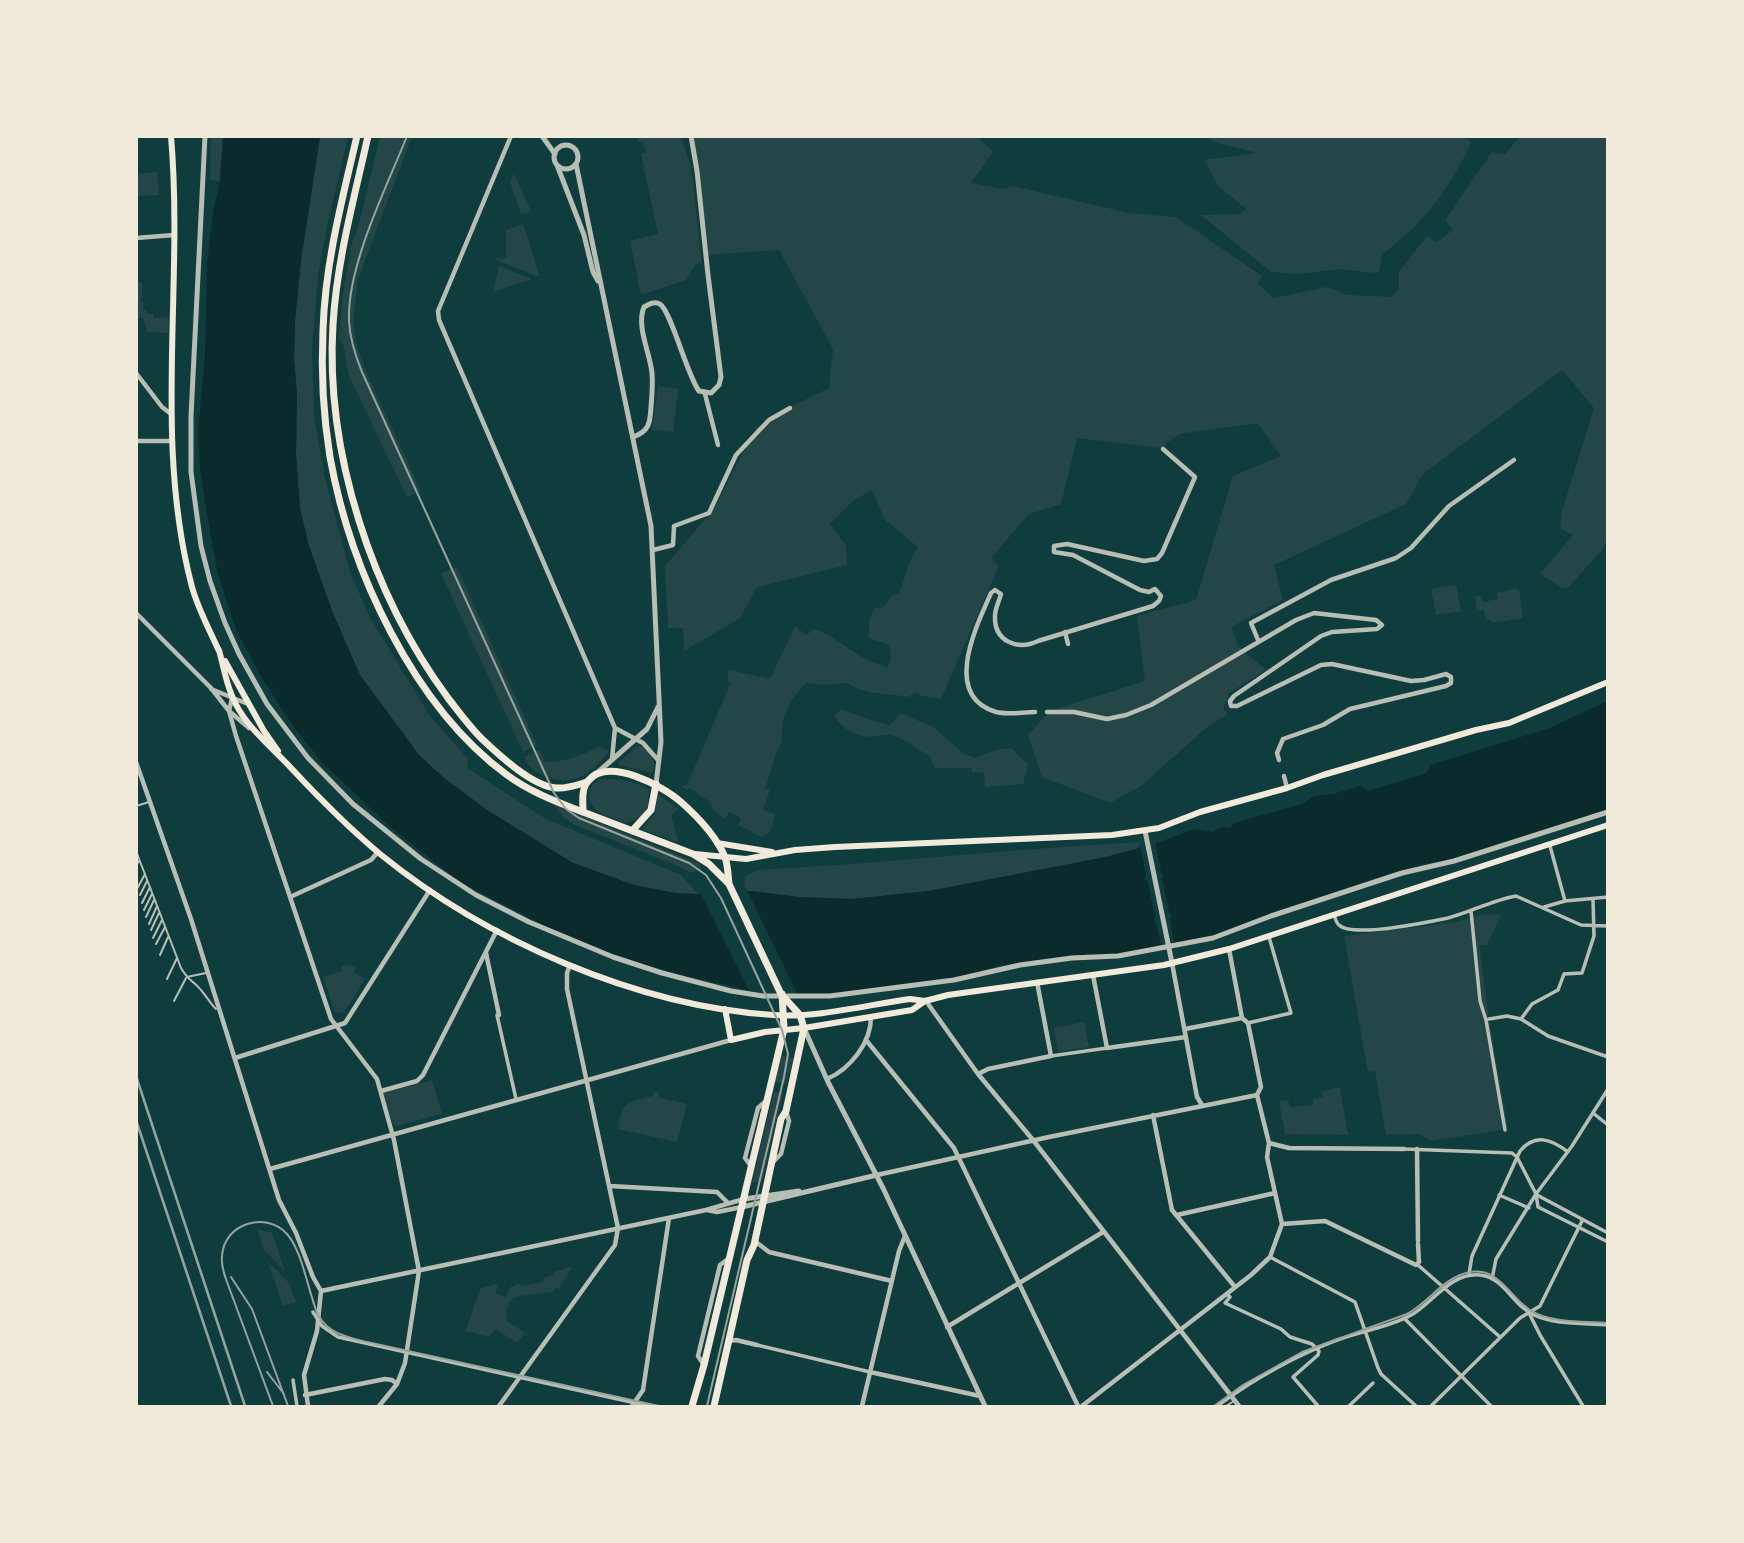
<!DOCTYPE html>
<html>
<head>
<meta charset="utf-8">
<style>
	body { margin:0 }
	#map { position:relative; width:1744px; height:1543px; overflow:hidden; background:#0f3d3e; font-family:Roboto,sans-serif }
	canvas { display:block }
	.frame { position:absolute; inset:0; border:138px solid #f1e9da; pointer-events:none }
</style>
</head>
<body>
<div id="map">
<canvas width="1744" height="1543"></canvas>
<div class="frame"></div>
</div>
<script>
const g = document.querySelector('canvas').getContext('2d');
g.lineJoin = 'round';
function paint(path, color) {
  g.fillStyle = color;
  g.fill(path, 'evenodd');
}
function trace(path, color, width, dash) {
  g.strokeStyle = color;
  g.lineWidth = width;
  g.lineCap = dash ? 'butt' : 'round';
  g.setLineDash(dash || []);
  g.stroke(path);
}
paint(new Path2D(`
	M211,137H223L220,181L210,180Z
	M320,137H348L327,226L318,276L312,349L314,417L325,478L350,572L369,616L430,716L468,759L467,768L546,819L681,875L698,894L675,893L634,885L573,863L487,810L444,778L419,755L360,675L332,611L308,543L300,508L296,455L297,394L294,360L295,321L301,260Z
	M380,137H412L358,279L353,321L356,343L364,367L421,491L407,497L349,376L343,344L339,339L343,293L351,246L359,224Z
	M637,137H681L691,166L702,263L696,264L686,280L641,295L630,241L658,234L641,154L646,152L643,141L638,142Z
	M691,137H978L993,152L971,183L1003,189L1013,186L1129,213L1176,217L1262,276L1258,284L1273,298L1327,287L1347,295L1391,297L1399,289V272L1427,236L1437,242L1453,230L1445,220L1492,152L1505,154L1520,137H1607L1608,539L1602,550L1568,588H1562L1540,574L1573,535L1560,528L1562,511L1594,408L1562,370L1423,474L1406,504L1274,565L1283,600L1231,627L1239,647L1266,670L1229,693L1223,709L1228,714L1207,727L1141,786L1110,803L1042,777L1028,735L1050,711L1145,681L1137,616L1196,600L1233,476L1281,456L1258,423L1179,434L1160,448L1077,438L1061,504L1029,514L991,558L999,566L941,699L922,696L915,692L908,697C888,693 864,695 847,683L823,685L806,683L791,700L783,720L781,743L777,751L765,789L770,790L763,810L775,814L770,832L762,837L738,825L741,818L729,812L725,819L714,811L710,802L689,788L687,790L682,787L688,783L731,682L727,681L729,670L770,679L795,626L806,635L815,629C841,639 860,662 888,667L891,657L889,645L869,638V621L875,607L882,609L893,594H899L911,559L918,547L885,520L872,490L854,500L830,524L846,546L847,565L757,587L740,618L684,651L683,628H668L665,566L714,509L756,428L774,415L829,388L833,349L779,250L705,255Z
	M1466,137L1471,143C1450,188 1423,225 1382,254L1379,272L1371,273L1341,269L1298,274L1271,272L1201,215L1239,214L1246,209L1218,186L1204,160L1257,153L1214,142L1207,137Z
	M157,172L159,195L137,196V174Z
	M514,173L531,211L521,214L510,182Z
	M523,224L540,277L493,259L506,258V230Z
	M499,266L532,279L493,292Z
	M137,280L143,284L141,302H143V310H146V313L153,314V318L168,317V333L148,332L143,318H137Z
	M658,386L678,389L673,432L652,430Z
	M457,567L537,745L523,752L441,573Z
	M1456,585L1461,611L1436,615L1431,589Z
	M1514,589L1519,590L1523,618L1492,623L1490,619L1486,620L1484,610L1477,611L1475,597L1481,596L1483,602L1498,599L1497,593Z
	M842,709L864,718L890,725L900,713L933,727L964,754L976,758L995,750L1011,748L1028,765L1023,784L985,787L984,773L972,772V768H935L930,756C917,750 906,738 891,735C884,734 877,737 869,737C854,736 841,728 834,715Z
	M599,746L609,751C592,774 570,789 543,775C533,770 529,767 524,757L539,750L545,762C564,762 582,756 599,746Z
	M641,746C652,754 656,760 653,773L619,765L618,763L636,747Z
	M600,779C617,779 635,780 649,790L648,805L642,817L626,823C609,816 588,814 589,791L593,784Z
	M658,794L678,809L671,815L679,843L642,829L654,815Z
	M553,804L700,864L701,869L691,873L678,866L575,825L562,816Z
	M1141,842L1137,849L1106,857L929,891L852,899L799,897L747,891L744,884L745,876L758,870C886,863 1013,849 1141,842Z
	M1484,914L1501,915L1487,945H1479L1489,1019L1508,1129L1431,1141L1420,1134L1386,1135L1375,1071L1368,1072L1344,936L1456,922Z
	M349,965L356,968L354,972L365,979L344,1013L335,1012L323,977L342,971L341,966Z
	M1084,1022L1089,1047L1058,1052L1054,1028Z
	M781,1055L793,1058L786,1084L774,1082Z
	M432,1080L442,1114L397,1126L393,1124L383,1093Z
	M1340,1087L1348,1135L1285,1134L1279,1101L1288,1100L1290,1107L1313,1105V1099L1323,1097L1321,1091Z
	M658,1091L660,1098L687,1104L677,1142L618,1129C623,1100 627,1102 653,1096V1093Z
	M774,1091L783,1093L762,1181L752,1183Z
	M257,1229L272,1233L285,1271L264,1250Z
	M268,1262L289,1283L296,1302L283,1306Z
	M570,1267L572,1268L558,1289L555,1288L552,1292L514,1297C506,1305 505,1310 507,1321L525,1333L517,1343L496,1329L489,1337L465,1331L481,1288L498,1284L495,1293L506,1297L511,1286L514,1287L517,1283L521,1286L543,1282V1278L554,1275V1272Z`), '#244646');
paint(new Path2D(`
	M223,137H320L301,260L295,321L294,360L297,394L296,455L300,508L308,543L332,611L360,675L419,755L444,778L487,810L573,863L634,885L675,893L717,895L752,891L799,897L852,899L929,891L1106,857L1157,843L1194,829L1213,832L1222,827L1230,828L1234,823L1302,804L1314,796L1333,794L1360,786L1368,791L1427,773L1430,765L1550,728L1607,701V809L1447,861L1422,864L1259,917L1223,934L1122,953L1071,955L997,966L963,976L822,994L756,992L686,976L646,965L608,952L547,927L460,882L388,825L323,763L295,729L262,678L237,632L227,603L218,574L211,538L200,469L198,429L205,356L207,264L213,212L220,181Z`), '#0a2a2b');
paint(new Path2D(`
	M1155,840L1161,872L1164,875L1162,879L1169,912L1172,916L1170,920L1175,946L1162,949L1156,923L1153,920L1155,916L1148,882L1144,879L1146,875L1140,845Z
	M746,888L796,992L798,997L751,995L699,890Z`), '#0f3d3e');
trace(new Path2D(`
	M136,806L149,802
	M136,851L181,968C189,982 194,981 201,990C207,997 210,1003 216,1009
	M136,866L139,861
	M137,889L145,874
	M140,895L147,881
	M142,903L150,887
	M144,910L152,894
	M146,917L154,900
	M149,924L157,906
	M151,930L159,913
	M153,938L162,920
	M156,944L165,927
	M160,955L168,937
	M187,977L206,973
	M167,979L177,958
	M174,1001L186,978
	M1226,1406L1234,1401`), '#b8beb3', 2);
trace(new Path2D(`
	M1550,846L1565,901
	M1544,907L1565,901L1608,897
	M1471,911L1480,1001L1486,1020L1505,1130
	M1334,915C1335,918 1337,924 1339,925C1352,938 1429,922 1448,918C1471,912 1493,900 1516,896L1581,925L1608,926
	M497,1015L516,1099
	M1489,1019L1507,1016L1521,1019L1548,1036L1608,1057
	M1521,1019L1532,1004L1558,990L1564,974L1582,973L1594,936L1593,899
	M1248,1023L1291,1013L1269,937
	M1051,1056L1107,1048
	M1593,1113L1608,1125
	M1404,1149L1512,1153L1517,1157L1536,1194L1538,1207L1608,1242
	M1499,1195L1529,1208
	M1537,1195L1608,1233
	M1270,1257L1355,1302L1378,1368L1381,1374L1416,1406
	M1418,1265L1500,1337
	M1469,1274L1472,1256L1520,1151C1535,1133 1551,1139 1568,1152
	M1492,1279L1496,1259L1536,1194L1572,1146L1608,1089
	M1227,1294L1230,1297L1225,1303L1281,1329L1290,1337L1312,1344L1319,1351L1318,1355L1293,1377L1318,1406
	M313,1312L322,1326L338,1337L649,1406
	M1530,1315L1540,1335L1583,1406
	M1404,1318L1491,1406
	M757,1345L870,1372
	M293,1380L297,1406
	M1217,1406C1254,1379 1294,1356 1337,1340C1362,1331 1390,1327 1413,1314C1434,1301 1452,1272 1480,1275C1504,1277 1513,1306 1534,1315C1555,1325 1585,1323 1608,1325
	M1349,1406L1373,1383
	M1431,1406L1520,1318L1540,1306L1582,1221`), '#b8beb3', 3.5);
trace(new Path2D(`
	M511,136L438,311L439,320L615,728L612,759
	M136,238L174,235
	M136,373L162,407L171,414
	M705,394L718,445
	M136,441H171
	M653,550L673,545L674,526L709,513L736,455L769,420L790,408
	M136,613L211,688L229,711L249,728
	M1065,632L1068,644
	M1258,640L1251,623L1331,580L1396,558L1411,548L1449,506L1514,460
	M211,689L248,704
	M232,698L229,711L236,736L331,1019L377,1079L394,1140L419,1271L405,1363L397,1384L379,1406
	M1035,712C1022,712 1008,715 996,712C941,696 977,625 991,593L995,590L1001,594C999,602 995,608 995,616C994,641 1017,651 1038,641L1153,606L1159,601L1161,596L1155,589L1149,592L1140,590L1073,555L1054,552V546L1067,544L1144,561L1157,559L1162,553L1195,477L1163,449
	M1047,712H1074L1107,719L1126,715L1151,705L1296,620L1314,613L1376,620L1382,625L1377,629L1332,632L1321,636L1234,696L1230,701L1231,706H1237L1321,665L1332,664L1411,681L1424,680L1446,674L1451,677V683L1446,686L1350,709L1323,725L1283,739L1277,753L1279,760
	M615,728L643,743L658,760
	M136,762L191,919L279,1200L296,1233L313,1277L321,1291L317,1331L304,1375L308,1406
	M1284,776L1287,788
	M290,897L371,860L378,852
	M486,953L499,1015
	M1172,963L1197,1097L1202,1105
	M1093,975L1107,1048L1186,1037
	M926,1001L978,1074L1033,1140L1239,1406
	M1185,1029L1242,1018
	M866,1040L954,1148L1078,1406
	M235,1058L345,1023L430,890
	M978,1074L988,1069L1051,1056L1037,982
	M827,1079C850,1069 871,1043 871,1017
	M381,1091L417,1081L423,1075L497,930
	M1153,1115L1172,1210L1235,1287
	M1269,1143L1289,1148L1404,1149
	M1417,1149L1418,1241
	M772,1163L781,1154L789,1121L786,1111
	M751,1166L745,1158L758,1108L767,1100
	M270,1169L731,1040
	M877,1175L1049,1137L1257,1095
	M610,1186L717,1192L728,1203
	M707,1210L717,1212L742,1207
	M1177,1215L1275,1193
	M1282,1224L1325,1221L1416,1265L1419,1262L1418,1244
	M756,1242L769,1252L892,1281
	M321,1291L706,1210L744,1199
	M947,1327L1103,1232
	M729,1341L736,1340L757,1345
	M704,1365L698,1356L720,1265L728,1259
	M870,1372L980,1396
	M305,1395L385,1379L392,1380L397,1384
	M499,1406L615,1245L618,1228L567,989V973L570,965
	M632,1406L643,1390L669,1218
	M862,1406L899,1251L905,1236
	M1082,1406L1251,1275L1270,1257L1282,1224L1267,1157L1269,1143L1257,1095L1261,1087L1248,1023L1242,1018L1229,949`), '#b8beb3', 4.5);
trace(new Path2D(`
	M205,136L191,416V472L201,546L210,581L225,623L239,654L267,704L308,758L353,804L421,859L476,895L529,922L613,957L662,973L731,991L763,996H830L954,980L1020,965L1072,958L1118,956L1213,938L1271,916L1402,873L1454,861L1608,812
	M542,136L555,154
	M554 157a12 12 0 1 1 24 0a12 12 0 1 1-24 0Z
	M576,164L651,526L661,742L656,784
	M557,165L584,235L593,272L598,281
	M633,437C650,431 650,422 651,407C652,395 653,384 652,373C650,353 636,326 644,307C649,304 654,301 660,304C671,311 687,375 699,391L711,393L719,385L721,377L708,275L697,171L691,136
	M597,773L647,729L658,707
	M1145,831L1172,963
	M804,1028L828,1082L883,1188L985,1406
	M744,1199L799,1191
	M742,1207L877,1175`), '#b8beb3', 5);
trace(new Path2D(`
	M171,136C184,287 153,440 192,587C198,609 210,631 219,651
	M219,650C223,665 226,682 232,696C244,726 271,746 292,769C320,799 349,828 380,854C486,940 636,1006 773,1015C818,1018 866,1005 910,999L925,1001L948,995L1164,965L1229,949L1608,825
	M225,661L264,731L278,751
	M717,843L772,852
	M695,854L746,859L795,850L835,847L1112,835L1159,828L1200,812L1287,788L1323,775L1476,730L1509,723L1608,682
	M725,1009L731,1040L765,1032L804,1028L912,1010L925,1001`), '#f1e9da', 6);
trace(new Path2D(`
	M632,831L651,810L656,784
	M692,1406L704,1365L784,1029L782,994
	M714,1406L747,1260L754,1245L781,1119L786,1111L804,1028L800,1015L781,994L729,884L709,864L693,854L583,812C583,802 581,789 588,781C608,756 663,786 681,802C698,817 716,836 725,857C728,866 728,875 729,884`), '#f1e9da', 7);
trace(new Path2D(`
	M357,136C342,200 325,264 323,330C321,372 323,414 330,457C350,569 413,706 507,775C530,792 557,802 583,812
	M368,136C354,199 337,260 333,324C325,453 372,595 448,698C459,712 469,726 482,739C499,755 532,786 556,788C567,789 577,785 587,782`), '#f1e9da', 7);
trace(new Path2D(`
	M407,136C386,189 347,265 349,321C350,339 355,355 362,372L554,793L566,809L579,818L689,863L706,875L721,898L782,1030L788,1054L784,1077L707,1406
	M231,1277L252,1309L288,1406
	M267,1372L284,1394
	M273,1406L227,1282C224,1274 221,1264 222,1256C224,1223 266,1211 287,1234C303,1252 308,1292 318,1315C329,1334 347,1337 367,1342L659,1406
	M1214,1406L1243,1385L1302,1352L1407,1314C1426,1304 1440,1283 1460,1275C1500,1259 1509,1302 1537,1314C1558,1323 1585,1321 1608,1323`), '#97a49c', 2);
trace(new Path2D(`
	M136,1076L245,1406
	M136,1120L231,1406`), '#97a49c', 2.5);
</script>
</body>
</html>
